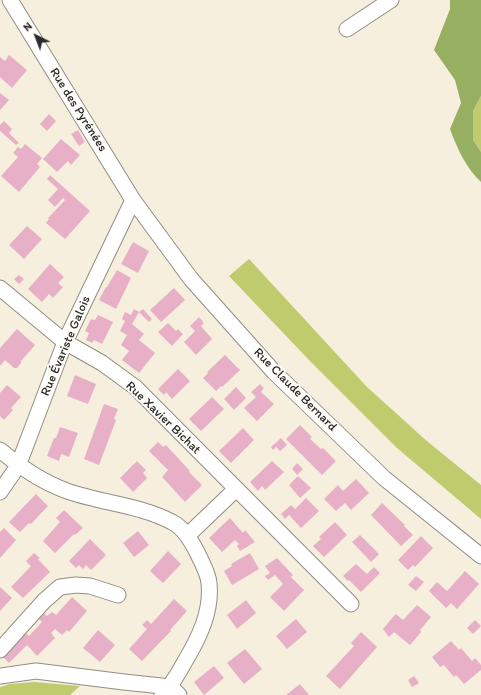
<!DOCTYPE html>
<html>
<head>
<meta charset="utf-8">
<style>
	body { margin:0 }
	#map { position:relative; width:481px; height:695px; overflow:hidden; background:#f7efdd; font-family:Itim,sans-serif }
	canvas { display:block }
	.north { position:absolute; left:16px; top:16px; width:40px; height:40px; -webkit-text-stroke:3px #fdfcf7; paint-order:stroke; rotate:318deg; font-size:11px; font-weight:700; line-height:16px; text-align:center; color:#2b2b2b }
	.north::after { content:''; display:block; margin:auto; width:14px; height:18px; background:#2b2b2b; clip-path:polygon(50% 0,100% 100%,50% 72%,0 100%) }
</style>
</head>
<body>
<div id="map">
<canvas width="481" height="695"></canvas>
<div class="north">N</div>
</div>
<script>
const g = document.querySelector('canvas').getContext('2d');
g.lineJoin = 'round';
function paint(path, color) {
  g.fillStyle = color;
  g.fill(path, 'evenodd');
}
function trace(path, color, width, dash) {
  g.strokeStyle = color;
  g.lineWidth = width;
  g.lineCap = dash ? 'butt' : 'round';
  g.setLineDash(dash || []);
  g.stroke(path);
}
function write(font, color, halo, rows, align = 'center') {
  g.font = font + ' Itim,sans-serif';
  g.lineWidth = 4;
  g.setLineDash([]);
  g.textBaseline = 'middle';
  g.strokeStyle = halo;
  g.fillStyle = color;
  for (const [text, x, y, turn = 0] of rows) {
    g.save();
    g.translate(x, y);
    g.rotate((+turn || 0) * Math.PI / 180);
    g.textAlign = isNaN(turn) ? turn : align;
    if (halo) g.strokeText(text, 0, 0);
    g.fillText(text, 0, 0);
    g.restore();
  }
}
paint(new Path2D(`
	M481,96V152L473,140V111Z
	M249,259L367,387L428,442L481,485V519L397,448L308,359L229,276Z
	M34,682L80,686L70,695H0V687L10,684Z`), '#bfcb6d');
paint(new Path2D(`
	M450,0H481V96L473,111V140L481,152V182C466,168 457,148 450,129L461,103L455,80L434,50L450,9Z`), '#97af60');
paint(new Path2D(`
	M9,55L27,70L12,88L0,77V57L5,61Z
	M0,93L9,100L0,110Z
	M49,114L56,121L47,131L40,124Z
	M4,121L12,129L9,133L19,143L16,145L0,131V125Z
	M78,130L85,142L79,146L71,134Z
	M61,139L80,155L71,165L68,161L57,172L43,159Z
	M25,144L42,158L37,164L40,167L19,192L1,176L18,157L13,153L18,147L21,149Z
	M50,175L90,211L65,239L46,223L49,219L48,218L65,200L63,198L55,207L48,200L58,189L47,179Z
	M27,226L42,239L24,259L9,245Z
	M133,242L149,251L138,273L121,264Z
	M50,264L64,277L58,283L63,287L53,298L49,294L42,302L28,289Z
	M117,270L131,278L116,309L99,300L106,287H107Z
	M19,275L24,279L19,284L14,279Z
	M174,288L185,300L161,322L150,310Z
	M134,309L139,312L132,324L144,334L139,340L155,353L139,373L122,360L129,351L121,345L127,335L120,331L125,321L122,319L125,312L131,315Z
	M143,309L152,319L149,322L139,312Z
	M98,315L113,322L102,344L94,340L92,343L86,340L89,333L85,331L91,319L95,320Z
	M199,317L204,323L201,326L212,339L196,355L184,342L195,331L190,326Z
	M168,323L176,331L178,329L183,334L172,346L158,332Z
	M17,329L35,345L21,361V363L17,368H14L5,360L0,366V348Z
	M225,355L240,370L222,387L221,386L216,391L203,378L208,373L207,372Z
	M178,369L190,381L172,399L166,392L164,395L158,389Z
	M75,375L96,384L88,404L67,396Z
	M260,384L264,388L261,392L274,404L257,421L244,408L256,397L251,392Z
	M7,385L21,397L11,408L13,410L4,420L0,416V393Z
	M236,387L246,398L234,410L224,399Z
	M212,397L224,409L201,431L189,419Z
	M104,404L118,409L114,419L116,420L99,465L84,459Z
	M300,425L312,437L310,439L321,449L323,448L336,461L322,475L286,439Z
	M60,427L78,433L69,457L61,454L59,461L47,456L54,438H56Z
	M243,428L254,440L231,463L219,451Z
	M281,438L287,445L280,451L276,447L273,450L271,447Z
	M158,442L163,447L166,445L190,471L189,472L202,485L185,502L162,477L168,470L149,451Z
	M137,461L146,470L143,473L147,478L133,492L120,478Z
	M272,461L284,472L265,490L262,486L258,491L250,482Z
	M297,463L303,469L297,475L292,469Z
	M298,476L311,488L300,498L289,485Z
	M356,479L369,493L351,510L345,503L336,511L324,499L338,485L343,491Z
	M36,494L48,506L31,524L29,523L20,532L9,522Z
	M306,498L319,511L301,528L289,515L285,519L281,514L291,505L295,509Z
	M382,503L405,525L404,526L413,535L401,546L371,515Z
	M64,510L83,528L75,535L74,534L55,553L43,541L60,522L56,518Z
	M230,518L243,533L245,530L255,542L240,551L237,546L239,544L235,540L222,552L209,538Z
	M335,522L347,535L324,557L313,546L321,539L319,537Z
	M4,528L16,540L0,558V532Z
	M138,531L149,545L134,557L123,543Z
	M360,535L379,554L371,562L352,542Z
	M421,536L433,548L415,567L413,565L408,570L398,560Z
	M90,539L106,555L91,570L86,565L83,569L79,565L76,568L69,561Z
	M168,551L181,564L163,583L150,571Z
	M34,553L40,558L38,559L50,572L23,598L11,587L31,566L26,561Z
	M250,553L259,569L232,585L224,571L232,566L231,564Z
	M277,558L293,575L291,577L304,590L284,611L270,597L283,584L275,575L268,580L265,576L270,573L265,566Z
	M356,564L367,574L374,567L380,573L361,592L349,580L348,581L343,576Z
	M465,571L479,584L457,609L451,603L446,608L429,591L437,582L447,591Z
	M416,576L424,582L416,591L408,585Z
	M0,587L12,598L0,611Z
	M72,597L87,611L69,632L67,630L62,635L55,629L51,633L55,638L37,656L27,645L9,663L1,655L24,631L29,636L42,622L35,615L40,610L47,616L52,612L56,615Z
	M174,599L187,611L170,630L171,631L142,661L129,649L147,629L142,625L147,620L151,624Z
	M246,600L256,613L237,629L227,615Z
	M417,605L431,617L420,630L421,632L410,645L394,632L389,637L383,629L393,617L396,614L403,620Z
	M296,619L307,632L287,649L276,636Z
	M475,620L481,626L473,634L467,628Z
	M98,630L115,645L100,662L83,648Z
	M361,632L377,647L340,689L326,676L354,646L351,643Z
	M451,641L459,650L461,648L472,661L475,658L481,665V670L464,684L456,675L454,677L444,665L440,667L432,657Z
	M245,649L262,669L244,684L227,663Z
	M214,666L224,678L204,695L194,682Z
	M414,676L419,683L412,687L408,680Z
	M300,684L309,695H286Z`), '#e7b0c7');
const minor = new Path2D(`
	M10,0L133,200L191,279L274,372L384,478L481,556
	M347,29L391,0
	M0,288L65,342L102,363L135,387L351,604
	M0,450C20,467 42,482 67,491C101,503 140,505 172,522C184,528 191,541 197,552C201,561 208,572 209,583C212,612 199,638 184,663C178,674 172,685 162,695
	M0,492L18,466L65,342L133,200
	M188,535L236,489
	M0,650L44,601L60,587L76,585L90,586L118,595
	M0,676L36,671L124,682L171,687L179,695`);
trace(minor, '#918d84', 17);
trace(minor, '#fff', 15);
write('13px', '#2b2b2b', '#fdfcf7', [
	["Rue des Pyrénées",78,110,58],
	["Rue Évariste Galois",66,346,-67],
	["Rue Claude Bernard",295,390,45],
	["Rue Xavier Bichat",163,418,44]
]);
</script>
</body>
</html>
